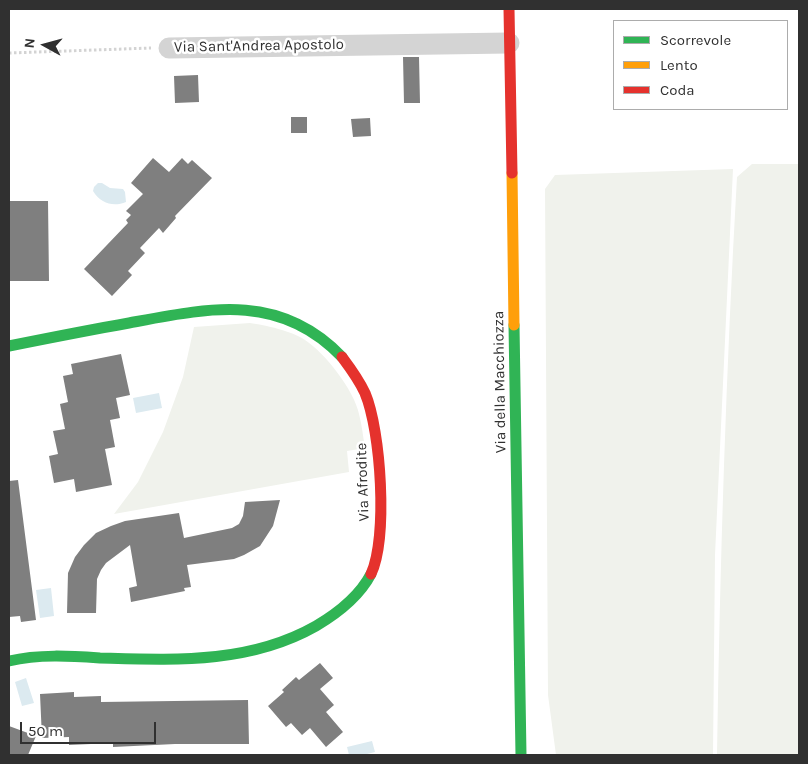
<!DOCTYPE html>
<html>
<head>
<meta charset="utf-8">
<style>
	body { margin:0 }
	#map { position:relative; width:808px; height:764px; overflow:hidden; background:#fff; font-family:Karla,sans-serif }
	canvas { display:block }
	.frame { position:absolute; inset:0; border:10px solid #303030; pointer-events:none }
	.legend { position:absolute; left:613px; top:20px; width:175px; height:90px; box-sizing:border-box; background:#fff; border:1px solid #acacac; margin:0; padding:6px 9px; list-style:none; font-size:15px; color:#303030 }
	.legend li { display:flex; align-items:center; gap:10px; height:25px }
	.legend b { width:25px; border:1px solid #acacac }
	.north { position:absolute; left:20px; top:20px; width:50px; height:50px; -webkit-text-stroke:4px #fff; paint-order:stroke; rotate:277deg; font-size:14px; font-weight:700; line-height:20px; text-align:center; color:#303030 }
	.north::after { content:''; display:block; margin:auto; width:18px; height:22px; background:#303030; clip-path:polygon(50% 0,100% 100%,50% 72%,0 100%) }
	.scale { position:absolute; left:20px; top:722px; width:136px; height:22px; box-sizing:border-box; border:2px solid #303030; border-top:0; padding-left:6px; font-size:15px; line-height:18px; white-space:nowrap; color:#303030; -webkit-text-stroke:4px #fff; paint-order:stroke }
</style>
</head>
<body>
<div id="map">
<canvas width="808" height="764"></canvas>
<div class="frame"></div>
<ul class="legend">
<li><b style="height:6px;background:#30b455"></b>Scorrevole</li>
<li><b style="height:6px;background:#ff9f0a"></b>Lento</li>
<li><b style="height:6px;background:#e5322d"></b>Coda</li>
</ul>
<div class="north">N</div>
<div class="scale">50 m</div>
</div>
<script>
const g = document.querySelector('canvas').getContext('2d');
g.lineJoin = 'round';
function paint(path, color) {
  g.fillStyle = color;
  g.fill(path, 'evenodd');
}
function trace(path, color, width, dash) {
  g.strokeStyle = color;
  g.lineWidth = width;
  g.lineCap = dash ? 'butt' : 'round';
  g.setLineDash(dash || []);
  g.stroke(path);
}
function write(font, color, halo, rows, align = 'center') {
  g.font = font + ' Karla,sans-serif';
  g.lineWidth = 5;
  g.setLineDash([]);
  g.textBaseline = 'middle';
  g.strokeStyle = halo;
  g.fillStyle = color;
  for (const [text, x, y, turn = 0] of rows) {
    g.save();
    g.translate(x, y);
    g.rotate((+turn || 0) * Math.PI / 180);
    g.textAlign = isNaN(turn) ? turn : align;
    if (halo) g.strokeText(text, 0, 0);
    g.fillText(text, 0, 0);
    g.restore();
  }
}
paint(new Path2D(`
	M752,164H799V755H717C720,562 726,370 737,177Z
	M733,169L715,555L713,755H556L548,695L545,189L555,175Z
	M250,323C265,325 292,331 305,340C325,353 354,390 359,414C362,425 363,437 365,448L347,451L349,472L114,514L138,482L163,432L183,377L194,327Z`), '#f0f2ec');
paint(new Path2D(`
	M98,183H102L110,188L123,189L125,192L126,202C114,207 101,204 93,191L94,187Z
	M159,393L162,408L136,413L133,398Z
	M51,588L54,616L40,618L36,590Z
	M26,678L34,703L22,706L15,682Z
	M372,741L375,752L363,755H349L347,747Z`), '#dceaf0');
paint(new Path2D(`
	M403,57H419L420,103H404Z
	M198,75L199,102L175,103L174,76Z
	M291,117H307V133H291Z
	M370,118L371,136L353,137L351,119Z
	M153,158L169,172L182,158L188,164L192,160L212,178L175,216L176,218L163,233L159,228L140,248L145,253L128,271L132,275L112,296L84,269L128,223L126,220L131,215L126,211L143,194L131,183Z
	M9,201H48L49,281H9Z
	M121,354L130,395L116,398L120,418L110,420L115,447L105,449L112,485L76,492L74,479L54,483L49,456L58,454L53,431L65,429L60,404L68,402L63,376L73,374L71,364Z
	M18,480L36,620L21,622L20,616L9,617V481Z
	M280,500L273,526L260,546L244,555L234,559L187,565L191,587L184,588L185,591L131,602L129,588L137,586L130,545L106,563L101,570L97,579L96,613H67L68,573L75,557L84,545L96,533L111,526L125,521L179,513L184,538L232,528L239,524L243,516L245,502Z
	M320,663L333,678L320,689L334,705L326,712L343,732L326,747L310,728L302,735L291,723L286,727L268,706L284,692L282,690L296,677L299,680Z
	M74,692V697L101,696V702L248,700L249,744H175L113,747V743L69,745V737L42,738L40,694Z
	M9,726L36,736L28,755H9Z`), '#7f7f7f');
trace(new Path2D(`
	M9,53L151,48`), '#d3d3d3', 3, [2.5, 2.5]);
trace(new Path2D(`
	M169,48L509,43`), '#d4d4d4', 21);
trace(new Path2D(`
	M514,325L521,755
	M9,346C49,338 89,330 129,323C209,308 280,292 342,357
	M9,661C39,654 70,656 100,658C175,660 249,664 316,626C338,613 359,597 371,574`), '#30b455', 11);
trace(new Path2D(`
	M512,173L514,325`), '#ff9f0a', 11);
trace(new Path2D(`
	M509,9L512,173
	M342,357C351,369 359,380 365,393C381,431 388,537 371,574`), '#e5322d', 11);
write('15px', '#303030', '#fff', [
	["Via Sant'Andrea Apostolo",259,46,-1],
	["Via della Macchiozza",500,382,-91],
	["Via Afrodite",363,482,-92]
]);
</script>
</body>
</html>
